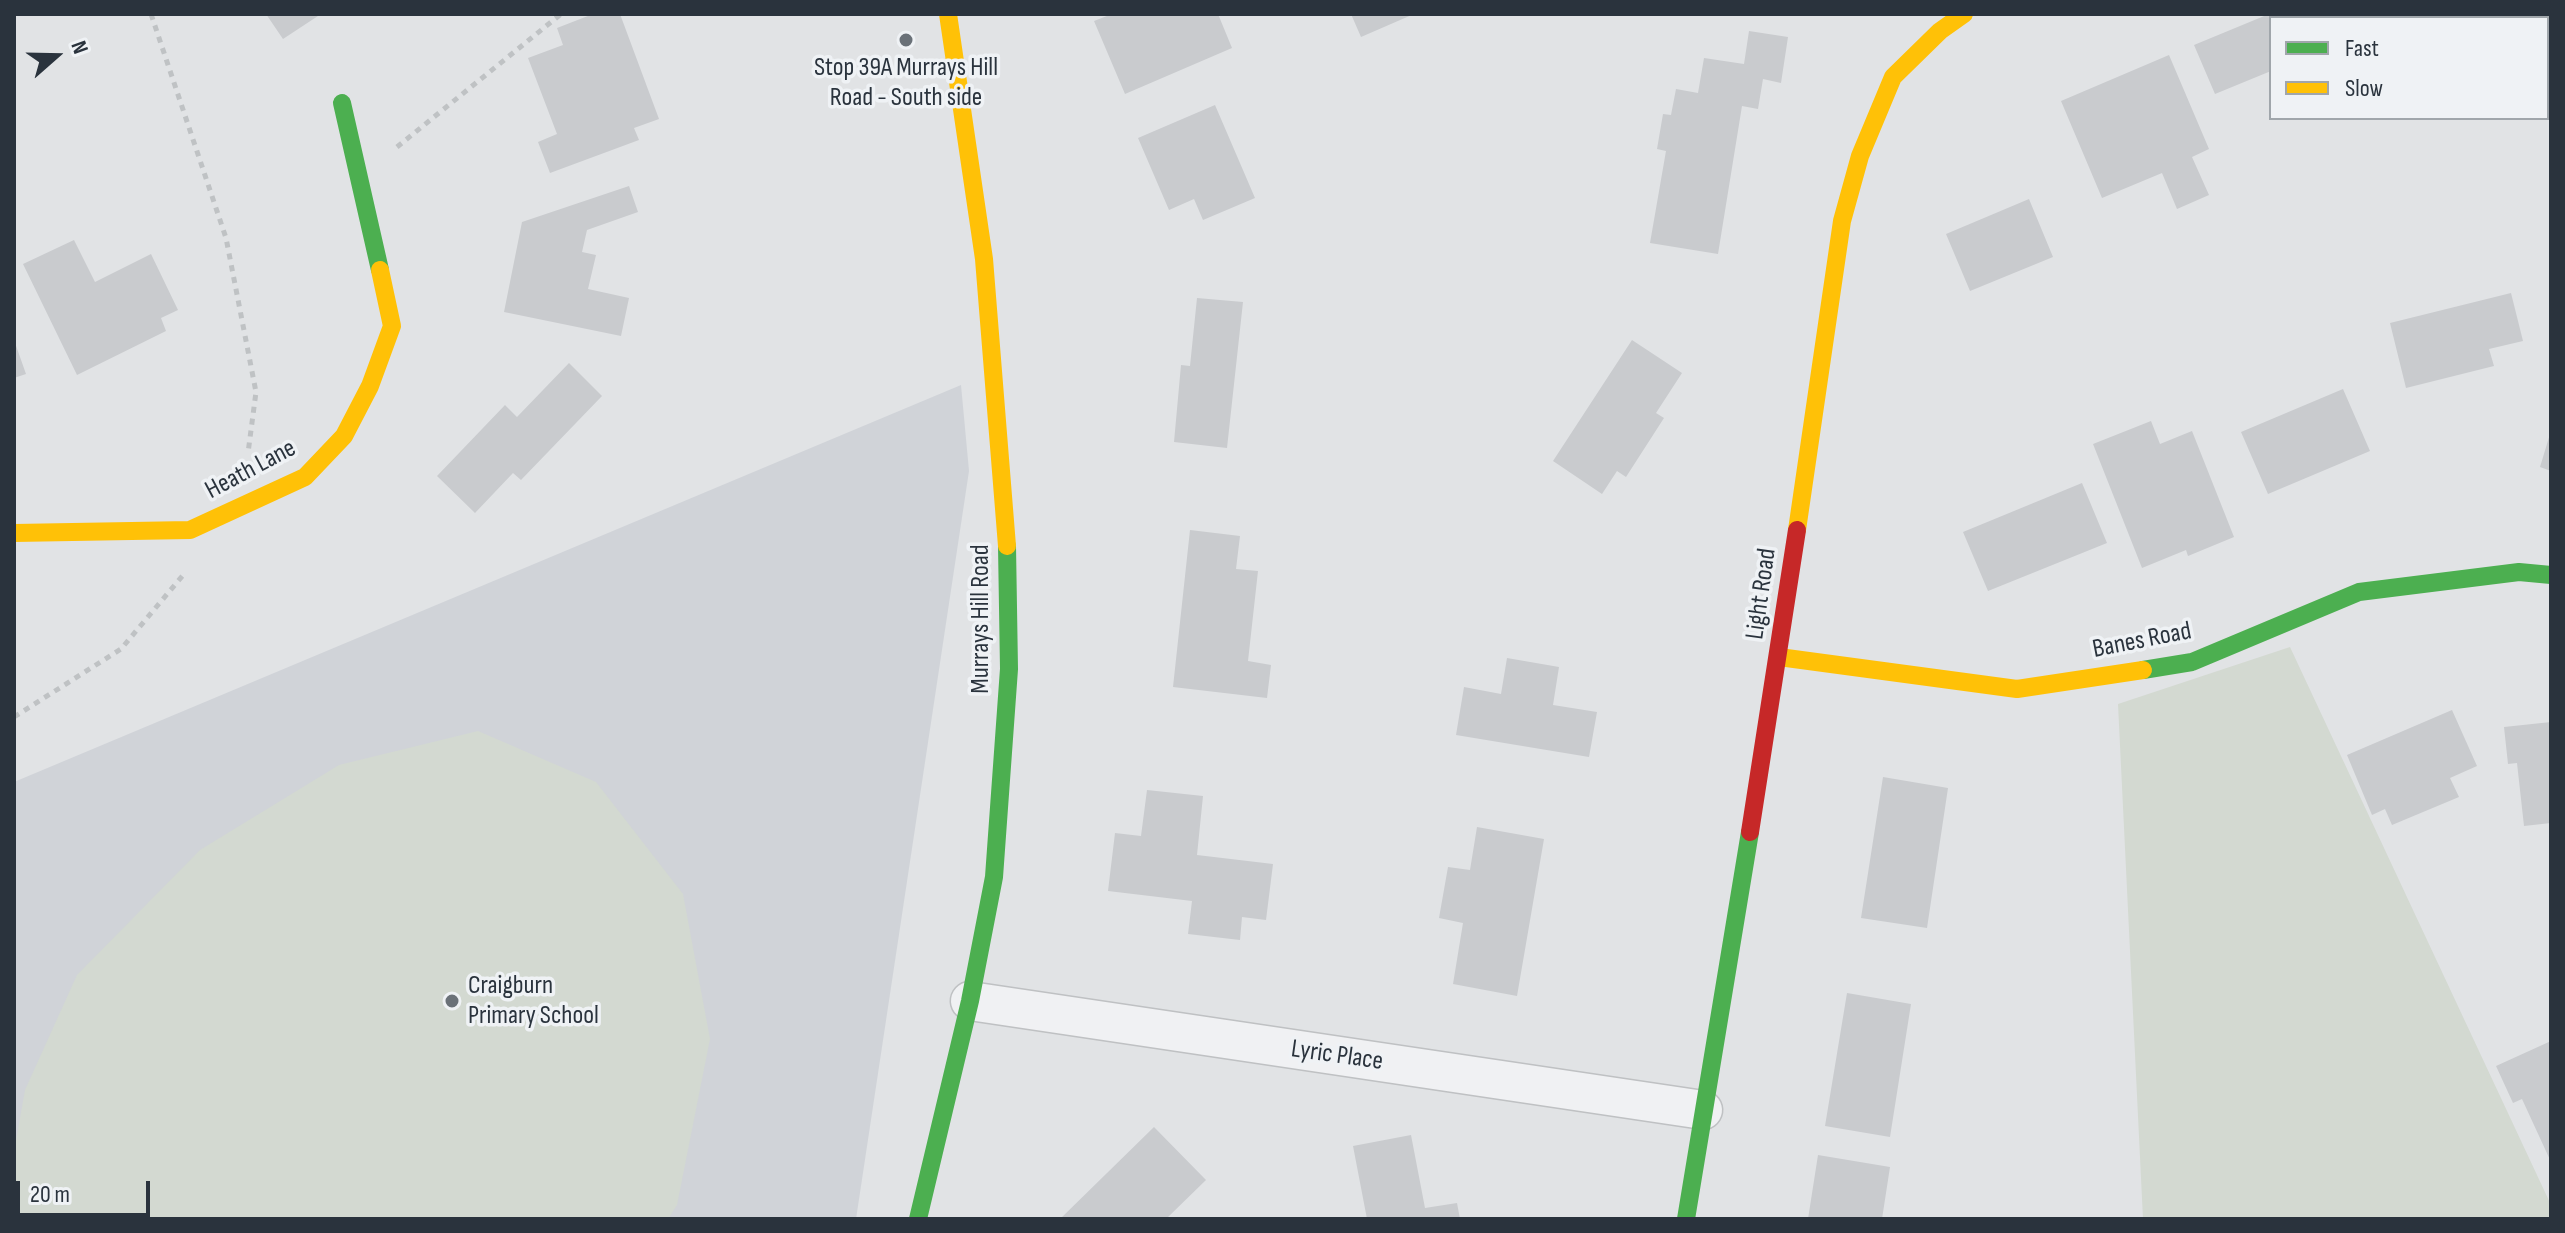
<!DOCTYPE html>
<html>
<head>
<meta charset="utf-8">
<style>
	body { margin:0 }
	#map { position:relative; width:2565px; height:1233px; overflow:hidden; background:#e1e3e5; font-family:"Sofia Sans Condensed",sans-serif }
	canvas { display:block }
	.frame { position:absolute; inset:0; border:16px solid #2a333d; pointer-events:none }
	.legend { position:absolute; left:2269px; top:16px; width:280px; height:104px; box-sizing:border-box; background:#eff2f5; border:2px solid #a0a6ab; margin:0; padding:10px 14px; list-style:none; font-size:24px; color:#2a333d }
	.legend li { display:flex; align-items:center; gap:16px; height:40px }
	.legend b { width:40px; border:2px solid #a0a6ab }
	.north { position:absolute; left:16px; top:16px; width:80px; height:80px; -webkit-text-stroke:6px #eff2f5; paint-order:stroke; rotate:70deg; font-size:22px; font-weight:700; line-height:32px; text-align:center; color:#2a333d }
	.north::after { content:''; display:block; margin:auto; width:28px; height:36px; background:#2a333d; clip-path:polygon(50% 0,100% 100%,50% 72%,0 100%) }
	.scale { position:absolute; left:16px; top:1181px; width:134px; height:36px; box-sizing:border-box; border:4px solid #2a333d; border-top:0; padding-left:10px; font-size:24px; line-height:28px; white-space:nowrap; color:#2a333d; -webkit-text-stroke:6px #eff2f5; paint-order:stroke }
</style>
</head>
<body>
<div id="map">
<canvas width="2565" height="1233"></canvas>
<div class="frame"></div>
<ul class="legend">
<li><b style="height:10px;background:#4caf50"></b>Fast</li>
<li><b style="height:10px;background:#ffc107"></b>Slow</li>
</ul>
<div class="north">N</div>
<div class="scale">20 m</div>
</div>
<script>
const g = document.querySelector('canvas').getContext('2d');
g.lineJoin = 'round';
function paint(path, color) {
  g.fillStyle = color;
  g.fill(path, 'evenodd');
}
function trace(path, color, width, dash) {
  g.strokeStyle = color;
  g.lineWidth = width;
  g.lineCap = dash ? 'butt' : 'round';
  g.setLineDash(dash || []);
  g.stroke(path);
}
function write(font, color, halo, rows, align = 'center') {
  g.font = font + ' "Sofia Sans Condensed",sans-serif';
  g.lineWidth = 7;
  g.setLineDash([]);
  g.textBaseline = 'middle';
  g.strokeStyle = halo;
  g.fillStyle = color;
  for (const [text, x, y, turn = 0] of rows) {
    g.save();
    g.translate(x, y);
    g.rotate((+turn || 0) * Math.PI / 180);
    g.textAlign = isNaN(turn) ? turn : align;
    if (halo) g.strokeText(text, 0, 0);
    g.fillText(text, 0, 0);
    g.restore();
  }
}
paint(new Path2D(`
	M961,385L969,471L856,1219H14V782Z`), '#d0d3d8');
paint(new Path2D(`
	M2290,647L2551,1205V1219H2143L2118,704Z
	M478,731L596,782L683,894L710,1039L677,1205L668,1219H14V1152L25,1090L77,975L200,850L339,765Z`), '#d3d9d1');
paint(new Path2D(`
	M266,14H321L283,39Z
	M593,14H620L659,119L634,128L639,140L550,173L538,142L557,134L528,58L563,45L557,28Z
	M1112,14H1218L1232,48L1125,94L1094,21Z
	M1351,14H1414L1361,37Z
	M2269,14H2304L2306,18H2271V71L2215,94L2194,45Z
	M2353,14H2469L2470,18H2355Z
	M2533,14H2551V17L2535,18Z
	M1749,31L1788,37L1781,83L1763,79L1758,109L1742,106L1718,254L1650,243L1666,151L1657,149L1663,114L1671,115L1676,89L1698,93L1704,58L1744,64Z
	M2169,55L2209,149L2192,157L2209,195L2177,209L2162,173L2102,198L2061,101Z
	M1215,105L1255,198L1203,220L1194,199L1169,210L1138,138Z
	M629,186L638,212L587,230L582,252L596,255L588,289L629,298L621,336L504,312L522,222Z
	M2029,199L2053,257L1970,291L1946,234Z
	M74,240L95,282L151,254L178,310L161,318L166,331L77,375L23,264Z
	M2511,293L2523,341L2489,349L2494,366L2406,388L2390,323Z
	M1197,298L1243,302L1227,448L1174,442L1181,365L1190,366Z
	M14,340L26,374L14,378Z
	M1632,340L1682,373L1656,413L1664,418L1626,477L1617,471L1602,494L1553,461Z
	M569,363L602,396L521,480L513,473L475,513L437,476L505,405L517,417Z
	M2343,389L2370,451L2268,494L2241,432Z
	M2151,421L2160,444L2192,431L2234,537L2188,556L2186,550L2142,568L2093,444Z
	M2550,434L2551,435V471L2540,467Z
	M2082,483L2107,543L1988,591L1963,532Z
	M1190,530L1240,536L1236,569L1258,571L1248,661L1271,665L1267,698L1173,687Z
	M1507,658L1559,667L1553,705L1597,712L1589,757L1456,735L1464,687L1501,694Z
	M2452,710L2477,766L2450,778L2459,797L2392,825L2385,809L2372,815L2347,755Z
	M2551,722V823L2524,826L2517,763L2508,764L2504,727Z
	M1883,777L1948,788L1927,928L1861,918Z
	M1147,790L1203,796L1197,855L1273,864L1266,920L1242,917L1240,940L1188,934L1192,901L1108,891L1115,833L1141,836Z
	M1477,827L1544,839L1517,996L1453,984L1463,923L1439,918L1448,867L1470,870Z
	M1847,993L1911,1004L1890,1137L1825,1126Z
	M2551,1041V1162L2522,1099L2513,1103L2496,1066Z
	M1154,1127L1206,1180L1166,1219H1060Z
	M1411,1135L1425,1208L1457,1203L1460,1219H1367L1353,1146Z
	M1818,1155L1890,1167L1882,1219H1808Z`), '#c9cbce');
const street = new Path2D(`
	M970,1001L1703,1110`);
trace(street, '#bfc1c3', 41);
trace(new Path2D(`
	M151,14L226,238L256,392L248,453
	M397,147L561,14
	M14,717L121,649L184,574`), '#bfc2c4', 5, [6, 6]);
trace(street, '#f0f1f3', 38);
trace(new Path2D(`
	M342,103L380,270
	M2143,670L2192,662L2359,592L2519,572L2551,575
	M918,1219L970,1001L994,877L1009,669L1007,546
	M1686,1219L1750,832`), '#4caf50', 18);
trace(new Path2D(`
	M948,14L984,259L1007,546
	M1797,530L1842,221L1860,156L1893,77L1940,31L1964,14
	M14,533L190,530L305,477L344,436L370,386L392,326L380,270
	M1779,657L2017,689L2143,670`), '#ffc107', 18);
trace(new Path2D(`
	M1750,832L1797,530`), '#c62828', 18);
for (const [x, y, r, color] of [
	[906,40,8,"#6a7178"],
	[452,1001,8,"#6a7178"]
]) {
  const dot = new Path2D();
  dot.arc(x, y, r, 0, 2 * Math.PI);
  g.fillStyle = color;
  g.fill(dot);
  trace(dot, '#eff2f5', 3);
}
write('26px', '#2a333d', '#eff2f5', [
	["Stop 39A Murrays Hill",906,68],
	["Road - South side",906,98],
	["Craigburn",468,986,"left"],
	["Primary School",468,1016,"left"]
]);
write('26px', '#2a333d', '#eff2f5', [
	["Heath Lane",251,470,-28],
	["Light Road",1762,594,-82],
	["Murrays Hill Road",981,619,-90],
	["Banes Road",2142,641,-11],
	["Lyric Place",1337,1056,8]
]);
</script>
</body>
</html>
